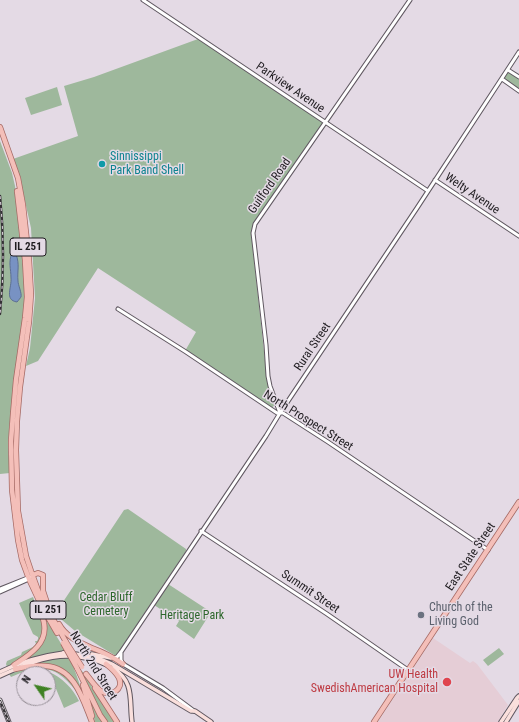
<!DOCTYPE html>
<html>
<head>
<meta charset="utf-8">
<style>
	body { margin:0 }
	#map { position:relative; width:519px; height:722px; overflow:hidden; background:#e4dae5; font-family:"Roboto Condensed",sans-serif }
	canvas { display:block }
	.north { position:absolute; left:16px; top:666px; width:40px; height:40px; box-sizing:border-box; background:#e4dae5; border:1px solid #958e96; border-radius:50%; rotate:304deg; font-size:11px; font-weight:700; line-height:16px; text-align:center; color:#1f1c20 }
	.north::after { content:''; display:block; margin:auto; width:14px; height:18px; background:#3f8123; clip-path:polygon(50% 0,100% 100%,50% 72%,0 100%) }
</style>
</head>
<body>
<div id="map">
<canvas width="519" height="722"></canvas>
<div class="north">N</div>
</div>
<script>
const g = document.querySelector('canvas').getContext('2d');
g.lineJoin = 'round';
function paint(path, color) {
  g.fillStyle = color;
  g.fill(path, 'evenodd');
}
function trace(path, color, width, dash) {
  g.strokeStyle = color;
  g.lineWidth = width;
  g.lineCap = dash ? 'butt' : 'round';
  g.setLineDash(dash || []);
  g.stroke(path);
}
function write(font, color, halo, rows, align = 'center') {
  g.font = font + ' "Roboto Condensed",sans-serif';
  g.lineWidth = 3;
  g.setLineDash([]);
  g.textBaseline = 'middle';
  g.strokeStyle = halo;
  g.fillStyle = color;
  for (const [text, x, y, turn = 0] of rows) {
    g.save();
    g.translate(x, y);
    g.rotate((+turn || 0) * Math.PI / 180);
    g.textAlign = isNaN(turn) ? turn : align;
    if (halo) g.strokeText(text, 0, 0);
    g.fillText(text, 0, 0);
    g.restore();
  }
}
paint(new Path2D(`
	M433,638L470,663L473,661L477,664L508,705L498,722H378Z`), '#e5cdd6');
paint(new Path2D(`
	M198,39L206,43L324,122L254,224L251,231L267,379L269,388L275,404L272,408L185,351L196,332L98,268L38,361L26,366L30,348L35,298L31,228L20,179L13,159L78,136L64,86L94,77Z
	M509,72L519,79V90L504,79L507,73Z
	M57,87L62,105L31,115L25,98Z
	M0,141L12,173L15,186L19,220L25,287L23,323L14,385L10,422L8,445L10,473L0,474Z
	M128,509L186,549V551L116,656L75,631L55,614L124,510Z
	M168,584L211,612L194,639L176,626L179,621L154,605Z
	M33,597L41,619L43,628L40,642L21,659L7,667L6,664L7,661L21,655L22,652L33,647L36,644L35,641H37L38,639V637L33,634L19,603Z
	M43,615L62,645L65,651L46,654L22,661L43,641Z
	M499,648L504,654L488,666L483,660Z
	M69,657C77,674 82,691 87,709L80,691L61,669L26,666L48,659Z
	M38,666L58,670L74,684L80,697C72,685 60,670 44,669C38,668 32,670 25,672V671L11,677L9,674L22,670Z
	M81,671H82L114,722H106Z
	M49,672C62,677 73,689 79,701L64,708Z
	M86,688C91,700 95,712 103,722H95L92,712Z`), '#9eb89c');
const water = new Path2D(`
	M12,253H14L16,254C20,265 17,271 18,281C18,285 22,293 21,297C21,297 18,301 17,302C4,300 12,287 11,278C11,269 8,262 12,253Z`);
paint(water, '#7892c3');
trace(water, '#5d6f92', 1);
const tertiary = new Path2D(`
	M143,0L428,191
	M508,70L519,77
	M502,79L519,91
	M435,180L519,236
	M118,309L186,352L277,413H283L328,442L488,550
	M280,413L270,386L268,376L266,345L253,233L255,224L410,0
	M201,531L327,614L408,670
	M0,589L30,577
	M0,592L29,579
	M121,652V660L123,664L163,688L194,711
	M114,658L117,657L121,652L266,436L280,413L417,208L519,52
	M0,700L9,722`);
const secondary = new Path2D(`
	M63,653C81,654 95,656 112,664L191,711H195L211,722
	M92,654L111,658
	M113,668C135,682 129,700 132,722
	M0,672C20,662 41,656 64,653
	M0,676C37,659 67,647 107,665
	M501,722L517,698L519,696
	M506,722L519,701`);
const primary = new Path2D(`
	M0,127L18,178L23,205L29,260L31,294L29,322L20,387L17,421L16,450L18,511L26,556L31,571L40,596L66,642
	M17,191L25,260L27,297L25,318L16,380L13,414L11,441L12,490L18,540L22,560L29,579L42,607L57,633
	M33,575L38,573L43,575V591L47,603
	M59,624C66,637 79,642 92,648C103,652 113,657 123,664
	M14,665C29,655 48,644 44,623C43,617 40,611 38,605
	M77,668L100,715L105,722
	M15,669C25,667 35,665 46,666C75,668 83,700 92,722
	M86,674C91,680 95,687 101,691C111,697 124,690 119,678C116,672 111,668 106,664
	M83,685L92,716
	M95,688L117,722
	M374,722L519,502`);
trace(tertiary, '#605861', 5);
trace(secondary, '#605861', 5.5);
trace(primary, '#a56a65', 6);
trace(tertiary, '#fff', 3);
trace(secondary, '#fadfdc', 3.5);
trace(primary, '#f4bfb9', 4.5);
const rail = new Path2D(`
	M0,196C4,235 4,274 0,314
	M0,701L9,722`);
trace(rail, '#353136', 2.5);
trace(rail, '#e4dae5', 1, [3]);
const primaryBridge = new Path2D(`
	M66,642L82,667
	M63,643L77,668`);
trace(primaryBridge, '#a56a65', 6, []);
trace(primaryBridge, '#f4bfb9', 4.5);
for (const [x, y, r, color] of [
	[102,164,4,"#0f9aa8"],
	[421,615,4,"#6b7280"],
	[447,682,5,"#e0444e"]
]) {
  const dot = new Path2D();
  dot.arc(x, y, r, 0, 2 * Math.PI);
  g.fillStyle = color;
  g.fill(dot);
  trace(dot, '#e4dae5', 1.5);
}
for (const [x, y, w] of [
	[28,247,36],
	[48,610,36]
]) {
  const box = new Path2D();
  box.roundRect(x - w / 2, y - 9, w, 18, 3);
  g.fillStyle = '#e4dae5';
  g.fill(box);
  trace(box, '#1f1c20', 1);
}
write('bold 11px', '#1f1c20', null, [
	["IL 251",28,247],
	["IL 251",48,610]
]);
write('12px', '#1f1c20', '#e4dae5', [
	["Parkview Avenue",290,88,34],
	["Guilford Road",270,186,-55],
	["Welty Avenue",472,194,34],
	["Rural Street",313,347,-56],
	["North Prospect Street",308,421,32],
	["East State Street",471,557,-56],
	["Summit Street",310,592,34],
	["North 2nd Street",93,666,58]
]);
write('12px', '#0d838f', '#e4dae5', [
	["Sinnissippi",110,157],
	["Park Band Shell",110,171]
], 'left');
write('12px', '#2d672c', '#e4dae5', [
	["Cedar Bluff",106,598],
	["Cemetery",106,612],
	["Heritage Park",192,616]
]);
write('12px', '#5b616d', '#e4dae5', [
	["Church of the",429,608],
	["Living God",429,622]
], 'left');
write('12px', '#be3a42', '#e4dae5', [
	["UW Health",438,675],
	["SwedishAmerican Hospital",438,689]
], 'right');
</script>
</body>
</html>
